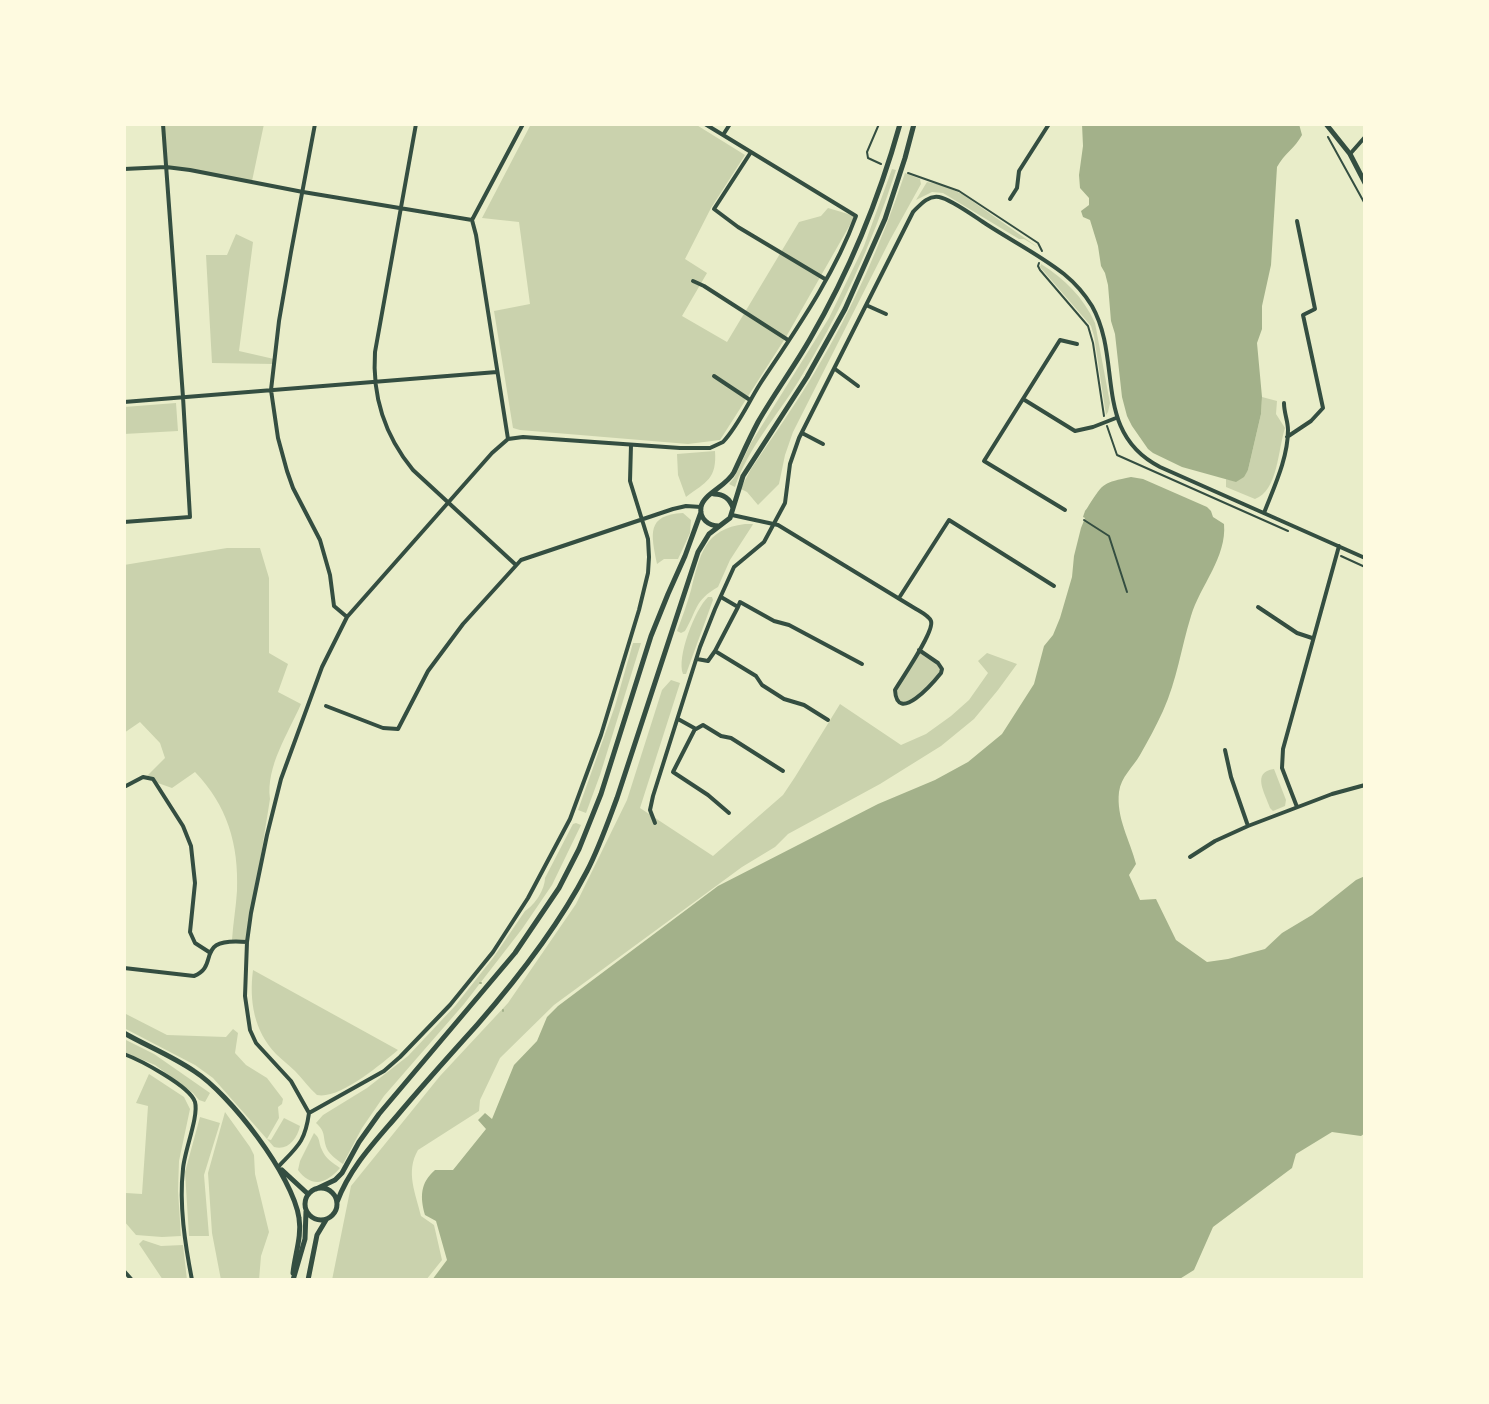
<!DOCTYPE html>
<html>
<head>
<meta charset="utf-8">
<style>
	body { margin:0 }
	#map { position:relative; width:1489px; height:1404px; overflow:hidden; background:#e9edc9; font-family:Lora,serif }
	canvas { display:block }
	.frame { position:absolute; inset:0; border:126px solid #fefae0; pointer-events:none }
</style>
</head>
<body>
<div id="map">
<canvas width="1489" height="1404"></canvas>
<div class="frame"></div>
</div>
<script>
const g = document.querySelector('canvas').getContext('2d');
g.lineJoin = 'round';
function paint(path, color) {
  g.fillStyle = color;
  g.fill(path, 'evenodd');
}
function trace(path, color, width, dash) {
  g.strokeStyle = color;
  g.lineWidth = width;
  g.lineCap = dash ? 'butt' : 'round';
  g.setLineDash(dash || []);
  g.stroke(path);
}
paint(new Path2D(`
	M163,124H264L252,181L166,167Z
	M531,124H695L745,155L711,208L685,259L707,273L682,316L727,342L799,222L821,216L828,208L855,216L786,337L720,440L688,444L520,430L513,428L494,311L530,304L519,222L482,218Z
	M892,169L896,170C872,245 839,315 798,382C777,416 748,448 735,487L729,484L734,478L751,443L829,318L864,246Z
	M905,173L920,179L921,184L890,240L793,432L785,455L779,484L758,505L747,492L741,489L742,486L751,469C773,436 796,404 816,370C853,308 882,242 905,173Z
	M927,182L942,185L962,194L1039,248L1024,239H1019L943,193L932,192L916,200Z
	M236,234L253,242L239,351L274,359V364L212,363L206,255H227Z
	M1041,264C1065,279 1083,297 1095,323L1110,403L1108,412L1106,415L1094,336L1091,326L1040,267Z
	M1262,397L1277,401L1276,414L1285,428C1278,449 1278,491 1255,499L1226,487V479L1237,481L1248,470L1261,414Z
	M176,403L178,431L124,434V407Z
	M715,451C717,479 706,482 686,497L678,475L677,454Z
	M683,513L691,520L690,533L678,559H664L657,564C651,534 646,515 683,513Z
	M745,524H753L752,526L730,560L718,587C694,601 698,609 685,631L681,633L677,631C682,618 687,604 691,590C700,555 704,529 745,524Z
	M227,548H260L269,578V653L288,664L278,692L301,704C288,734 266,766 270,799L247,942L232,940C233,924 236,907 237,891C239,844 227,805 195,772L172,788L155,782L147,776L165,758L160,743L140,722L124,733V565Z
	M708,597H712L713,600L686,674H683C676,658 695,609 708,597Z
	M633,643H641L600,775L586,813L578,810L615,706Z
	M919,650L938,663L941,669L935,679L909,703L899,701L895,688Z
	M987,653L1017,664L998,690L974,719L941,746L880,784L788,834L775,847L742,867L554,1005L500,1058L480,1100L479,1111L418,1150C405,1172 416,1194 421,1216L434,1225L442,1260L426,1280H332L351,1186L440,1076L508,1003L576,904L627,800L662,690L671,680L680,683L640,808L713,856L783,795L795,777L840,704L901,745L926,734L951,716L969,700L988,673L978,661Z
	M1274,769L1286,800L1285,806L1273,811L1270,808C1265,793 1251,772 1274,769Z
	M576,823L581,825L552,885L522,929L464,1004L384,1096L362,1128L343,1164C337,1160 330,1155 327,1149C322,1137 327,1133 316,1123L323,1115L367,1088L408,1056L455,1006L493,958L525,911C535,905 545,889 545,878L573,824Z
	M253,970L398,1050C381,1064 339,1100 317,1095C309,1088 303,1079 295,1071C289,1065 282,1060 276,1054C254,1031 249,1001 253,970Z
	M124,1013L167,1035L226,1037L233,1029L238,1033L235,1053L246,1065L267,1078L283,1099L282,1104L278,1107L279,1118L267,1139L271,1140L284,1118L300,1126C297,1139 288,1151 274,1147L213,1078L195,1065L124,1028Z
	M124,1039L154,1054L210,1093L205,1102L199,1100L193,1093L155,1065L124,1052Z
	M149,1074L184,1097L190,1109L179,1161L178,1191L181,1236L162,1237L136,1235L124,1221V1187L126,1193L142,1194L148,1106L136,1103Z
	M225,1112L250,1147L254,1155L255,1174L269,1232L261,1256L259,1280H221L212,1233L208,1173Z
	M200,1117L220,1123L204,1175L209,1236H189L185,1172Z
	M314,1133C321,1139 318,1142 322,1150C325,1158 333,1163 340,1168C327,1183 312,1189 298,1170L300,1161Z
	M143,1240L161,1246L183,1245L187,1280H163L139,1244Z`), '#cad2ad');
paint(new Path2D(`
	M1082,124H1299L1302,135C1295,148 1284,154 1277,167L1271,265L1262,306V329L1257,343L1262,397L1261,414L1248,470L1244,477L1236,482L1182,467L1153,453L1148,449L1132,426L1127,416L1122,397L1115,334L1111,321L1108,285L1105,273L1101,266L1098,246L1090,220L1083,217L1081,211L1089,205V198L1080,188L1079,175L1083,146Z
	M1131,477L1143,479L1207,507L1211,511L1213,517L1224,524C1227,557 1200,586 1191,616C1181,648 1177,680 1163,711C1156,726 1148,741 1140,755C1133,767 1121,777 1119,792C1116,818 1130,840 1136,864L1129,875L1140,900L1156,899L1176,940L1207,962L1228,959L1265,949L1282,933L1312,915L1356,880L1365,876V1133L1361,1136L1332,1132L1296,1154L1292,1168L1213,1227L1194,1270L1178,1280H432L447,1260L436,1221L425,1215C420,1197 420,1183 435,1170H453L486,1129L478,1120L485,1113L492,1119L514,1065L537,1041L547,1017L558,1006L718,886L878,804L935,780L968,762L1002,734L1034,684L1044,646L1053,635L1060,618L1072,577L1074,556L1081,528L1085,518L1083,517C1087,506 1083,515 1089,505C1104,482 1103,483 1131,477Z`), '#a3b18a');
trace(new Path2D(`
	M480,983H481
	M503,1010V1011`), '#a3b18a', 2);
trace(new Path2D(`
	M879,124L867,152L868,158L881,164
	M1328,137L1365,204
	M908,173L959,191L1038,243L1042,251
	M1039,263L1038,266L1040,270L1088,326L1093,343L1104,416
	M1107,426L1117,455L1288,531
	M1084,520L1109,536L1127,592
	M1341,556L1365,567`), '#344e41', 2);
trace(new Path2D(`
	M315,124L291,252L279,321L271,390L278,438L287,471L293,488L320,540L330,575L334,606L347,617
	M416,124L375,352C372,396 385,436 413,470L516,565
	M723,135L730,124
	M751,152L714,209L738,227L825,279
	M1350,154L1365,137
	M124,169L166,167L190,170L303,192L472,220
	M1010,199L1017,188L1019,171L1049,124
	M693,281L704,286L788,340
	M866,305L886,314
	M835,369L858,386
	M714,376L750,400
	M1023,399L1075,431L1093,427L1116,418
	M124,402L497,372
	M802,433L823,444
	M1287,437L1311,421L1323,408L1303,315L1315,309L1297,221
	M508,439L476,235L472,220L523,124
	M1065,510L984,461L1060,340L1077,344
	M1264,513C1274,487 1288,458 1288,430C1288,421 1284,413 1284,403
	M732,515L778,525L916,609C921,612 929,616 931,621C935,631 902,678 895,690C897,725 933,683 941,673L942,669L938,663L919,650
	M124,522L190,517L183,397L163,124
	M899,598L949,520L1054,586
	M738,607L740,602L774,621L789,625L862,664
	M1258,607L1297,633L1312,638
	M715,651L738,607L721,597
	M697,659L708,661L715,651L756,676L762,685L784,699L804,705L828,720
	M326,706L383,728L398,729L428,671L463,624L521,560L673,509L686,506L701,507
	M678,719L696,729L703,725L721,736L731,738L783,771
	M695,729L673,772L708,795L729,813
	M1225,750L1231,777L1248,826L1332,794L1365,785
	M124,787L143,777L153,779L183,826L191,846L195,883L190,932L195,943L209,952
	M1297,807L1282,768L1283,749L1339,546
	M655,823L650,810L653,796L700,647L715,609L734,567L764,542L785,503L790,464L799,438L913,212C920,205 928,195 939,197C951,199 975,217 986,224C1012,241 1040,255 1064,274C1075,283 1084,293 1092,306C1123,361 1092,432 1160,467L1365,558
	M1190,857L1215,841L1248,826
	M124,968L194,976C221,966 192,937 247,942
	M124,1054C140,1060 190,1086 195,1102C199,1116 184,1152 183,1169C179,1205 185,1244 192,1280
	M309,1113L291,1081L256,1043L250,1030L245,996L247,942L251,913L267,835L281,779L322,667L347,617L492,453L508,439L523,437L680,448H710L723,442C738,426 748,403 760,384C795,331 834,276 856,216L705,124
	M279,1166C298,1146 305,1142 309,1113L384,1071L400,1057L450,1005L493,952L528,898L570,819L601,735L639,610L648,573L649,557L648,539L630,481L631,445
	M124,1271L132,1280`), '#344e41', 4);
trace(new Path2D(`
	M124,1033C147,1046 172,1056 194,1071C230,1094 293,1176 299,1218C302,1236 295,1254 293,1273
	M282,1170L308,1194`), '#344e41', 5);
trace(new Path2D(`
	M1326,124L1350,154L1365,183
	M714,494C724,494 730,499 733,508
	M719,526C709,526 699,519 701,507C703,494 727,486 734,472C742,455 749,439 758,422C774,394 794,367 810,339C849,272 879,199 900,124
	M305 1204a16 16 0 1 1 32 0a16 16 0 1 1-32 0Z
	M316,1189L335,1180L342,1173L359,1142L379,1114L515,953L559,888L579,849L601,794L651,636L668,594L685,556L701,512
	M337,1202C350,1168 372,1145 396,1117C422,1086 449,1056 477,1025C518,978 558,927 587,871C599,848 608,822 617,798L698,552L709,534L730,518L743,476L807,377L845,309L885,219L905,158L914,124
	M293,1280L305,1239L306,1211
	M308,1280L317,1235L326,1220`), '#344e41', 5);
</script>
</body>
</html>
